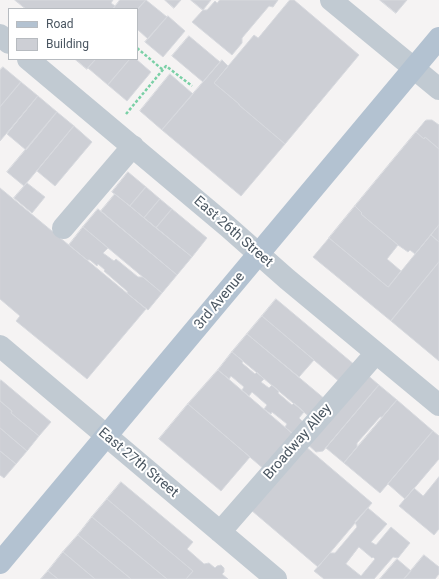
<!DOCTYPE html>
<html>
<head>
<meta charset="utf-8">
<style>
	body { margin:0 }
	#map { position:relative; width:439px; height:579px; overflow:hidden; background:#f5f3f3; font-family:Roboto,sans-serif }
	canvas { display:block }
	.legend { position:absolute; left:8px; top:8px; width:130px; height:52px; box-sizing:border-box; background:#fff; border:1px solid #b7bbc0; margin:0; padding:5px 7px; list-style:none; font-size:12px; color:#4a5661 }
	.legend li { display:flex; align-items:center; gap:8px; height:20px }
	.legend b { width:20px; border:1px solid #b7bbc0 }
</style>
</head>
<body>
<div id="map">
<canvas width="439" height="579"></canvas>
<ul class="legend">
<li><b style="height:5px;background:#b3c2d1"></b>Road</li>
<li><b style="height:11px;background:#cdcfd5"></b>Building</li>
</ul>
</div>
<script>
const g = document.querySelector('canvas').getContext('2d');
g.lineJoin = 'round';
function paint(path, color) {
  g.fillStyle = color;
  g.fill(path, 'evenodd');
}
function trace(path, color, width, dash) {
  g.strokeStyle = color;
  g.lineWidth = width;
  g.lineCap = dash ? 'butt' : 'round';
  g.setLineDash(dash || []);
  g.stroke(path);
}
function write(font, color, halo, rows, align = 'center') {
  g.font = font + ' Roboto,sans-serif';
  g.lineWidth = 4;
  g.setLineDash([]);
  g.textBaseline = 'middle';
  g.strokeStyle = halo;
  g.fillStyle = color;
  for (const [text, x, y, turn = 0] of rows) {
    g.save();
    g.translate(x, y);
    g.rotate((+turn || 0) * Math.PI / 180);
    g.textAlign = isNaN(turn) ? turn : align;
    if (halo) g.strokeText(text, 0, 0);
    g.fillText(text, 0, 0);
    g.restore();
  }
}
const building = new Path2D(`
	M15,0H113L111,3L115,6L113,9H26Z
	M120,0H146L137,10V9H113Z
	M146,0L167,17L148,39L137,29V10Z
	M165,0H181L174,8Z
	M191,0H211L203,10Z
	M220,0H278L273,7L269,6L242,38V43L232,55L192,22L203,10H207L215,1L217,3Z
	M290,0H294L359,55L285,144L239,105V104L214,83L254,35L258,38Z
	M380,0H407L396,13Z
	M168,16L185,31L163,57L145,42Z
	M189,36L220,62L203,82L172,56Z
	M75,59H96L87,69Z
	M96,59H130L108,85L88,68Z
	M130,59H136L151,72L127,101L108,85Z
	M222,60L228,66L214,83L239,104V105L285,144L241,196L162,130Z
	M3,67L21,82L0,107V70Z
	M170,74L193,94L162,130L140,111Z
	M21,82L38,96L0,141V107Z
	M38,96L57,112L26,150L7,134Z
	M57,112L74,126L24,186L7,172Z
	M427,120H432L439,125V149L425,137L424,139L416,132L425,121Z
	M74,126L92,142L55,186L37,171Z
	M416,132L424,139L425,137L439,149V225L415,254L410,250L408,252L398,245L361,214L362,213L355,206Z
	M128,172L146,187L130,206L112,192Z
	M27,183L45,197L32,213L14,198Z
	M146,187L160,199L144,218L130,206Z
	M0,188L146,309L87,379L16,321L20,316L0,299Z
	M115,194L192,257L177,275L101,211Z
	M160,199L172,209L156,228L144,218Z
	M355,206L362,213L361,214L398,245L387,259L401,271L388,287L329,238Z
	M98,209L177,275L162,293L83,227Z
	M172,209L207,238L192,257L156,228Z
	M439,225V242L431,235Z
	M83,227L108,248L103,253L114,261L116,259L138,277H143L162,293L148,310L128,294L127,291L104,271L105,270L98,264L97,266L90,260H87L69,245Z
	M431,235L439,242V262L391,321L313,257L329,238L388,287Z
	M439,262V361L391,321Z
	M276,299L356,366L341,383L262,316Z
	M262,316L314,360L299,377L247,334Z
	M247,334L326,400L311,418L232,352Z
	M232,352L243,361L242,363L255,374L257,372L264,379L261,382L269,388L272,385L279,391L278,393L292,405L294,403L304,412L299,418L307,426L294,435L285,427L287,424L272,412L271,414L264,409L267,405L252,392L249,396L242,390L244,387L231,376L229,379L218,370Z
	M218,370L294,435L265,470L188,404Z
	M365,373L379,385L323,451L316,452L306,443Z
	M1,380L51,422L39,436L11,413L12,411L0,401V381Z
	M379,385L397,400L382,417H380L357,443V447L344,463L326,448Z
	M397,400L433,431L380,493L344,463Z
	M0,401L12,411L11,413L39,436L27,451L0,428Z
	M188,404L250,457L221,491L159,439Z
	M0,428L27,451L16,464L0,451Z
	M433,431L439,436V459L405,499L388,484Z
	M305,446L372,503L318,567L251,510Z
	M0,451L16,464L4,478L0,475Z
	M439,477V529L434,535L399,506L414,488L423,496Z
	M121,482L193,542L187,549L204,564L209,563L215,568L217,566L221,565L224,568V572L222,574L228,579H186L193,571L107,499Z
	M107,499L193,571L186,579H167L92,517Z
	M368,508L387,524L371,542L376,545L391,527L410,543L398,558L393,557L374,579H324L314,571L330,553H335L357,527L355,522ZM359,547L372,558L373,557L375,559L361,576L346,564Z
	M92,517L167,579H131L78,535Z
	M78,535L131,579H95L63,552Z
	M63,552L95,579H58L48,571Z
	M424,555L439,567V574L435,579H404Z
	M397,559L411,571L404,579H380Z
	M48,571L58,579H41Z`);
paint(building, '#cdcfd5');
trace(building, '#d7d9de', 1);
trace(new Path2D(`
	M137,48L163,70
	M126,114L166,66L192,86`), '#7ad0a6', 2.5, [3, 2]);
trace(new Path2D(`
	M331,0L439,89
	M0,35L9,43
	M28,59L227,226L287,279L439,405
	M63,228L133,146
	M0,346L276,579
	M220,532L376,353`), '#c1cad2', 22);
trace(new Path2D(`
	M0,563L439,38`), '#b3c2d1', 22);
write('14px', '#4a5661', '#fff', [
	["East 26th Street",233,232,41],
	["3rd Avenue",220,301,-50],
	["Broadway Alley",298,442,-49],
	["East 27th Street",138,463,40]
]);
</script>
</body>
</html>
